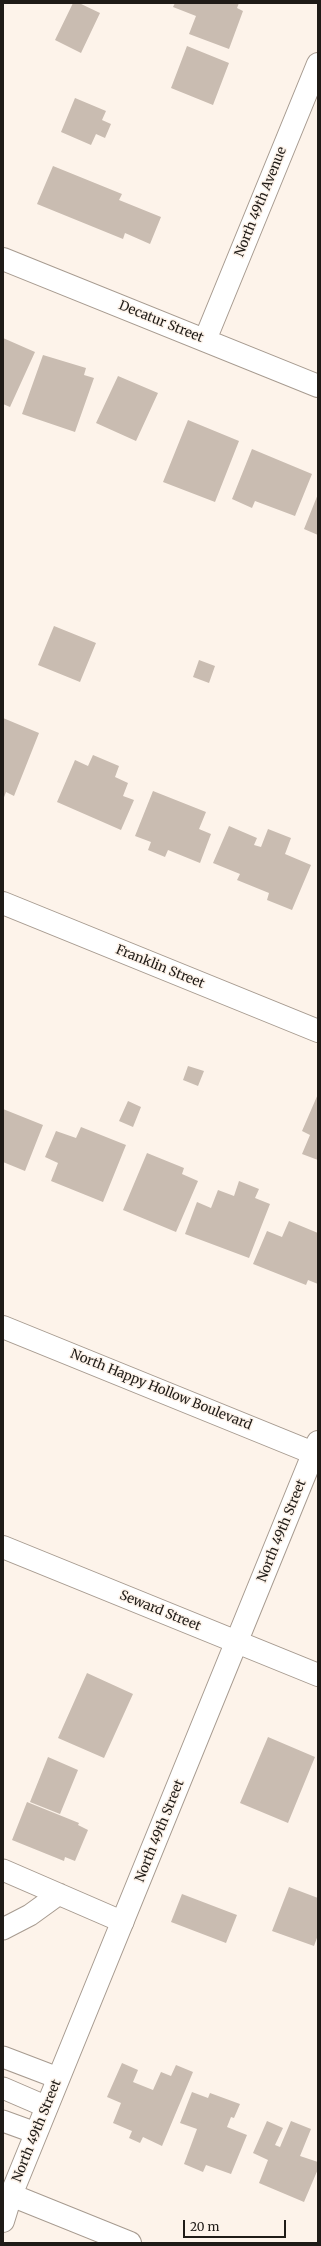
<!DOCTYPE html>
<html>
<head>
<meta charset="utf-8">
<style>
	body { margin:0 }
	#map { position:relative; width:321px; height:2246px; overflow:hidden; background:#fdf3ea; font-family:Merriweather,serif }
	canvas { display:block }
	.frame { position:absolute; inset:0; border:4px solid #1f1b17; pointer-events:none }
	.scale { position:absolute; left:183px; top:2220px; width:103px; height:18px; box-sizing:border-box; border:2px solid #1f1b17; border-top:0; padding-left:5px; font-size:12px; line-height:14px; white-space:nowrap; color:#1f1b17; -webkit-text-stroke:3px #fdf3ea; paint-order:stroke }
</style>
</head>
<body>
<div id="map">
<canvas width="321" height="2246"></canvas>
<div class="frame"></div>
<div class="scale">20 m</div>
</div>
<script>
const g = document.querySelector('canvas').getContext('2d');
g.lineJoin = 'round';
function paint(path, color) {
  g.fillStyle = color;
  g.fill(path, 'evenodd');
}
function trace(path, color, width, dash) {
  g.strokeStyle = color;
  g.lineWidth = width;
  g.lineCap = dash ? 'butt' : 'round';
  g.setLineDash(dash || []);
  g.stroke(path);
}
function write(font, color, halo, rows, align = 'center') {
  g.font = font + ' Merriweather,serif';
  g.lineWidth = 3;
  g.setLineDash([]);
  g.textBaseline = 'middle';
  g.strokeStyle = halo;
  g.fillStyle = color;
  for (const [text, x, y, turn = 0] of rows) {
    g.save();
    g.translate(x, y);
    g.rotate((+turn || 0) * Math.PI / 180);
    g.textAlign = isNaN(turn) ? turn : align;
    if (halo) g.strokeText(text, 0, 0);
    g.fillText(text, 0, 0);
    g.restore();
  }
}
paint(new Path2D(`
	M73,3H79L100,13L81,53L55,40Z
	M175,3H239L237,8L243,11L229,49L189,34L196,16L173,7Z
	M187,46L229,63L213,105L171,88Z
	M75,98L106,111L102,120L111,124L105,138L96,134L91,145L61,132Z
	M53,166L122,194L119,200L161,217L150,244L125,233L123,239L37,204Z
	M3,338L35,352L10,407L3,404Z
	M43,355L86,368L84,375L94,378L75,432L22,414Z
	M118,376L158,393L136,441L96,423Z
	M188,420L239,441L215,502L163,482Z
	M252,449L312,474L295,516L255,501L252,508L232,499Z
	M318,494V535L304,529Z
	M54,626L96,643L80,682L38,665Z
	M199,660L215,666L209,683L193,677Z
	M3,718L39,733L14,796L6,792L3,800Z
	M93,755L119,766L115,777L128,783L123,796L134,800L121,830L57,802L75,760L88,766Z
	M153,791L206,812L199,829L211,834L200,863L168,850L165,857L148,850L151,842L135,836Z
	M229,826L257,838L254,845L261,847L268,829L291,838L285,854L311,865L292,910L267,900L269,893L237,880L240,874L213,863Z
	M188,1066L204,1071L198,1086L183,1080Z
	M318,1094V1160L302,1154L310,1135L302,1131Z
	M128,1101L141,1107L133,1127L119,1121Z
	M3,1109L43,1125L25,1171L3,1162Z
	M81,1127L126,1145L103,1202L51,1181L58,1163L45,1157L56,1131L76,1138Z
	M147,1153L184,1168L182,1174L198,1181L176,1232L123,1210Z
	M239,1181L259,1189L255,1198L270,1204L249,1258L185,1234L197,1202L211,1208L218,1190L234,1196Z
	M289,1221L318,1233V1284L308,1280L306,1285L253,1264L267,1231L282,1237Z
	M87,1673L133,1694L104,1758L58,1738Z
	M268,1737L315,1757L288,1823L240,1803Z
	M48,1757L78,1770L60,1814L30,1802Z
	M27,1802L79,1823L78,1825L88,1830L75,1861L65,1857L64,1861L12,1840Z
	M289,1887L318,1898V1935L314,1946L272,1931Z
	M182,1894L237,1915L226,1943L171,1922Z
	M122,2063L138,2070L133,2082L153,2090L161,2072L171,2076L176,2065L193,2072L162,2146L143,2137L140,2143L129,2138L132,2131L113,2123L121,2103L107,2097Z
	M192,2092L208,2098L210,2093L240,2104L234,2118L231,2117L227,2127L247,2135L231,2174L206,2165L203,2172L184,2164L197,2129L180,2123Z
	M267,2121L283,2128L275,2145L280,2147L291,2121L311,2129L300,2156L318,2162V2169L304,2202L259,2183L268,2160L253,2153Z`), '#c9bcb1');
const lane = new Path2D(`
	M3,1870L123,1922
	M3,1929L30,1915L59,1894
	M3,2057L58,2078
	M3,2088L47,2107
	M3,2121L36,2133`);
const street = new Path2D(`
	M3,259L318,386
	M205,340L318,64
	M3,903L318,1031
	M3,1327L318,1455
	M3,1547L318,1675
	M11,2195L130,2243
	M3,2221L11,2195L318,1442`);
trace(lane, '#a79b90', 23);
trace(street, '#a79b90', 24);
trace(lane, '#fff', 21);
trace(street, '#fff', 22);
write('13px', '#1f1b17', '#fdf3ea', [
	["North 49th Avenue",261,202,-68],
	["Decatur Street",161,322,22],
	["Franklin Street",160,967,22],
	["North Happy Hollow Boulevard",161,1390,22],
	["North 49th Street",282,1531,-68],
	["Seward Street",160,1611,22],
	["North 49th Street",160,1831,-68],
	["North 49th Street",37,2131,-68]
]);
</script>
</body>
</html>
